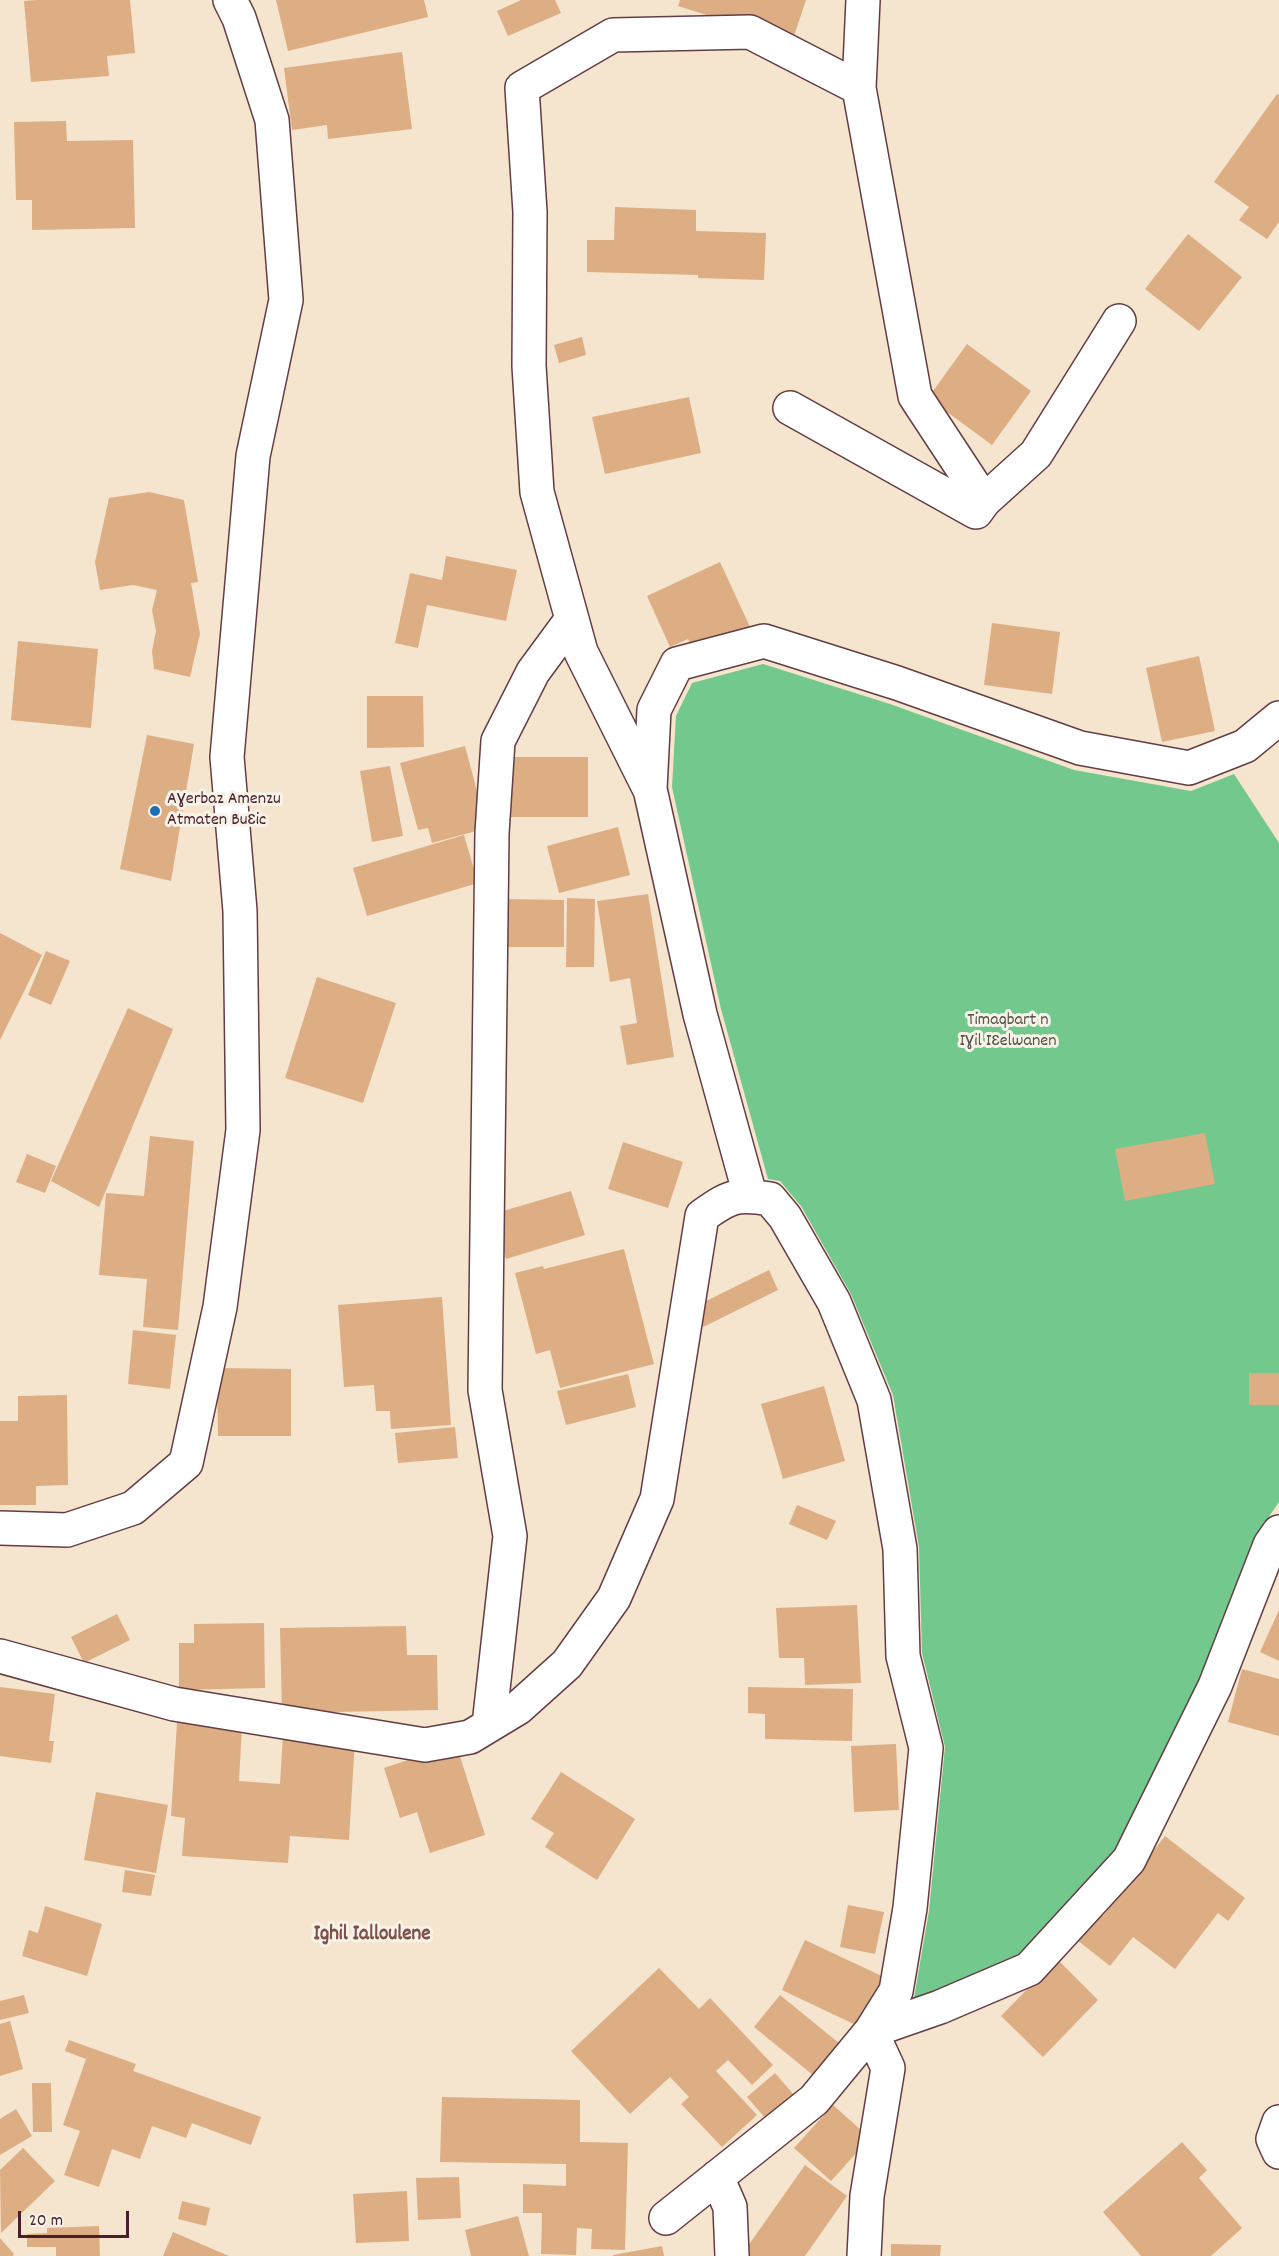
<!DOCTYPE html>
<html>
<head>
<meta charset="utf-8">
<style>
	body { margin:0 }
	#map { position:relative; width:1279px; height:2256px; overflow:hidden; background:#f5e4ce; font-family:Dekko,sans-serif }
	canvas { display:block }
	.scale { position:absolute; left:18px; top:2211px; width:111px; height:27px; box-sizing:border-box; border:3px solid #4a1f2b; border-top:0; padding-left:8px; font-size:18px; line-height:21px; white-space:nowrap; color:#4a1f2b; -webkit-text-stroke:4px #f7f3e8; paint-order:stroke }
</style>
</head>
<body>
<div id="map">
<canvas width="1279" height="2256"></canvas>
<div class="scale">20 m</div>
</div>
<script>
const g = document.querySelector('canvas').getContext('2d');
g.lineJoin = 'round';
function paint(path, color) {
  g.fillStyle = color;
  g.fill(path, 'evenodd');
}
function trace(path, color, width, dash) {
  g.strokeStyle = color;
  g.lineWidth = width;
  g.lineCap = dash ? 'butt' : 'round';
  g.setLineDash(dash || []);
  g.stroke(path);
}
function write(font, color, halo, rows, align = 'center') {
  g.font = font + ' Dekko,sans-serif';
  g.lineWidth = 6;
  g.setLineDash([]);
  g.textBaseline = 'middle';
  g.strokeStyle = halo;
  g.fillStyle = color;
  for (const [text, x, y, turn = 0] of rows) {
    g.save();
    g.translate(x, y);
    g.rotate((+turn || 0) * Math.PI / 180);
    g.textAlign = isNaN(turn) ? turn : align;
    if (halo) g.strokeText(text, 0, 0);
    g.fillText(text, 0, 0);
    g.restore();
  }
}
paint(new Path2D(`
	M763,664L890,704L1074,770L1191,791L1234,774L1279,843V1502L1255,1537L1200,1679L1115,1850L1020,1955L934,1992L914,1998L929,1911L945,1747L922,1653L919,1547L893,1395L851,1294L801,1206L780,1181L768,1179L721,1009L672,787L676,716L692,683Z`), '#72c88d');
paint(new Path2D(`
	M37,0H130L135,53L107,56L109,76L31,82L24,1Z
	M276,0H424L428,17L288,51Z
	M521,0H555L561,13L508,36L497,11Z
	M680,0H806L792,42L678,6Z
	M402,52L412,129L328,139L327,125L292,130L284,68Z
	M1277,94L1279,95V222L1267,239L1239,220L1249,207L1214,182Z
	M66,121L67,141L133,140L135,228L32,230V200H16L14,122Z
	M615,207L696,210V231L766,233L764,280L698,278V275L587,272V240H614Z
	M1188,234L1242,277L1199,331L1145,289Z
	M582,337L586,355L559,363L554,345Z
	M967,344L1031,391L992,445L928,398Z
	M689,397L701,453L605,474L592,417Z
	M149,492L184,500L198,582L191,583L200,634L190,677L154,669L152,651L156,631L152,610L157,590L133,585L100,590L95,562L109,498Z
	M446,556L517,570L506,621L427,605L418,648L395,643L410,573L442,580Z
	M720,562L751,629L696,654L688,639L670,647L647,596Z
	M992,623L1060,632L1052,694L984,685Z
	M18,641L98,649L91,728L11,720Z
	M1199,656L1215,731L1162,742L1146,668Z
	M367,696H423L424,747L367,748Z
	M147,735L194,744L171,881L120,869Z
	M465,746L487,828L432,843L428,828L418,830L400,763Z
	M502,757H588V817H503Z
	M390,766L403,836L372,842L360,771Z
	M618,827L630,875L559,893L547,846Z
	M464,835L478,883L367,916L353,868Z
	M648,894L674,1057L627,1065L620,1026L637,1023L630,978L610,982L597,901Z
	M567,898L595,899L594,967H566Z
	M504,899L564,900V947H503Z
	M0,933L42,955L0,1040Z
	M46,951L70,961L51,1005L28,995Z
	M317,977L396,1003L363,1103L285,1078Z
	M128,1008L173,1029L99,1207L51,1181Z
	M1205,1133L1215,1184L1125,1201L1115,1149Z
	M150,1136L194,1141L178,1330L143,1327L147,1279L99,1275L106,1193L144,1196Z
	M623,1142L683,1162L668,1208L608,1189Z
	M27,1154L56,1166L45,1193L16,1182Z
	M571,1191L585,1235L506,1259L493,1214Z
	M624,1249L654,1364L560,1388L550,1350L536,1354L515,1273L543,1266L544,1269Z
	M769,1270L778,1290L703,1327L694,1307Z
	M442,1297L451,1425L391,1429L390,1411H376L374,1385L344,1387L338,1305Z
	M133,1330L176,1335L170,1389L128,1384Z
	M217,1368L291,1369V1436H218Z
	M1249,1373H1279V1405H1249Z
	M628,1374L636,1407L566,1425L557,1391Z
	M824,1386L845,1461L783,1479L761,1404Z
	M67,1395L68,1485L36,1486V1505H0V1421H18V1396Z
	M455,1427L458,1458L398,1463L395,1433Z
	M797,1505L836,1521L827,1540L789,1524Z
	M857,1605L861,1683L805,1685L804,1658H779L776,1608Z
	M1279,1610V1661L1260,1652Z
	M117,1614L130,1640L84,1663L71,1637Z
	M264,1623L265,1688L179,1690V1643H194V1624Z
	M406,1626L407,1655H437L438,1710L282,1713L280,1628Z
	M1242,1669L1279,1679V1736L1228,1722Z
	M0,1687L55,1694L49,1741H54L51,1763L0,1756Z
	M748,1687L853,1689L852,1741L765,1739V1714L748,1713Z
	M177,1722L242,1726L239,1781L280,1784L283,1734L355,1739L349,1840L290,1836L288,1863L182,1856L185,1818L171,1816Z
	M456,1744L485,1835L430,1853L417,1812L400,1818L384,1768Z
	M896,1744L899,1810L854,1812L851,1746Z
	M561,1772L635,1819L597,1880L545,1847L554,1833L531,1819Z
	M96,1792L168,1805L156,1873L84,1860Z
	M1165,1836L1245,1898L1228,1921L1218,1913L1175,1969L1133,1937L1110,1966L1072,1936L1093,1908L1103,1916Z
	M125,1870L155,1875L151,1896L122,1892Z
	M848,1905L884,1912L875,1954L840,1947Z
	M45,1906L102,1924L87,1976L22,1956L29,1930L38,1933Z
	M805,1940L884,1977L860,2027L782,1990Z
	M1057,1959L1098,2000L1043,2057L1001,2016Z
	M659,1968L699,2009L710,1998L773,2065L752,2085L728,2060L716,2071L757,2115L722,2147L681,2104L689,2097L670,2077L630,2114L571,2051Z
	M24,1995L29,2013L0,2020V2001Z
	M780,1995L845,2048L819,2080L754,2027Z
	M10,2021L23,2069L0,2076V2024Z
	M69,2040L136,2064L133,2071L261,2117L251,2145L192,2123L186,2138L152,2126L140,2159L112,2149L99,2187L64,2175L80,2131L63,2125L86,2059L65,2051Z
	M775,2073L794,2095L766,2119L747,2097Z
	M32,2083H51L52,2132H33Z
	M442,2097L580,2100V2142L628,2143L625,2250L591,2249L592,2229L577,2228L576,2255L541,2254L542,2213H523V2184L566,2186V2164L440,2162Z
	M833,2105L870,2138L831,2181L794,2148Z
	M16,2109L32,2136L0,2155V2119Z
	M1182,2142L1207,2170L1199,2178L1242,2228L1211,2256H1141L1103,2212Z
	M23,2148L55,2181L1,2233L0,2170Z
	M805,2165L847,2196L805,2256H748L743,2253Z
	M459,2177L461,2218L418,2220L416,2178Z
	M407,2191L409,2241L356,2243L353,2194Z
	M182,2201L210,2208L206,2226L178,2219Z
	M518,2216L529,2256H471L465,2230Z
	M99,2226L100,2256H56V2247H27V2234L47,2233V2228Z
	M173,2232L229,2256H163Z
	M0,2238L14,2254L13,2256H0Z
	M891,2244L941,2245L940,2256H891Z
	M662,2246L664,2256H613V2255Z`), '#ddae84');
const minor = new Path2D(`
	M863,0L859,88L915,396L984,501L1036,454L1119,321
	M790,408L976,512L984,501
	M649,788L581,652L537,492L529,366L530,212L522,88L613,35L750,32L859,88
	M750,1195L700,1014L650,789L654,710L677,664L764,641L897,683L1080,748L1189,768L1245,746L1279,718
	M0,1528L67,1530L133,1508L186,1463L220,1307L243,1130L240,911L227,757L253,456L286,300L272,120L239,18L230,0
	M0,1656L174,1704L425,1745L470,1737L518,1708L567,1664L614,1598L657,1499L702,1216C729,1197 735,1193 770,1199L785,1217L834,1302L874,1400L900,1549L903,1656L926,1748L910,1908L896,1991L871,2031L814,2100L666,2218
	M489,1725L510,1536L485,1390L492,833L498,741L533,672L572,619
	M871,2031L940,2007L1029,1969L1129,1860L1215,1686L1270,1545L1279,1532
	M1279,2122L1273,2139L1279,2152
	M717,2177L730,2207L732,2256
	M864,2256L867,2196L888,2068L871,2031`);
trace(minor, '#643d43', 36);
trace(minor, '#fff', 33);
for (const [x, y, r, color] of [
	[155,811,6,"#1f6fb2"]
]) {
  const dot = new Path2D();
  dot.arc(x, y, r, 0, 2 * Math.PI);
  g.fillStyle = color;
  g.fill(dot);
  trace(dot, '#f7f3e8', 2);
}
write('18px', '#4a1f2b', '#f7f3e8', [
	["Aɣerbaz Amenzu",167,801],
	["Atmaten Buɛic",167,822]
], 'left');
write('18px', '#565248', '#f7f3e8', [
	["Timaqbart n",1008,1022],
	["Iɣil Iɛelwanen",1008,1043]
]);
write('bold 21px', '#7d514a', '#f7f3e8', [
	["Ighil Ialloulene",372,1936]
]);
</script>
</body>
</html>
